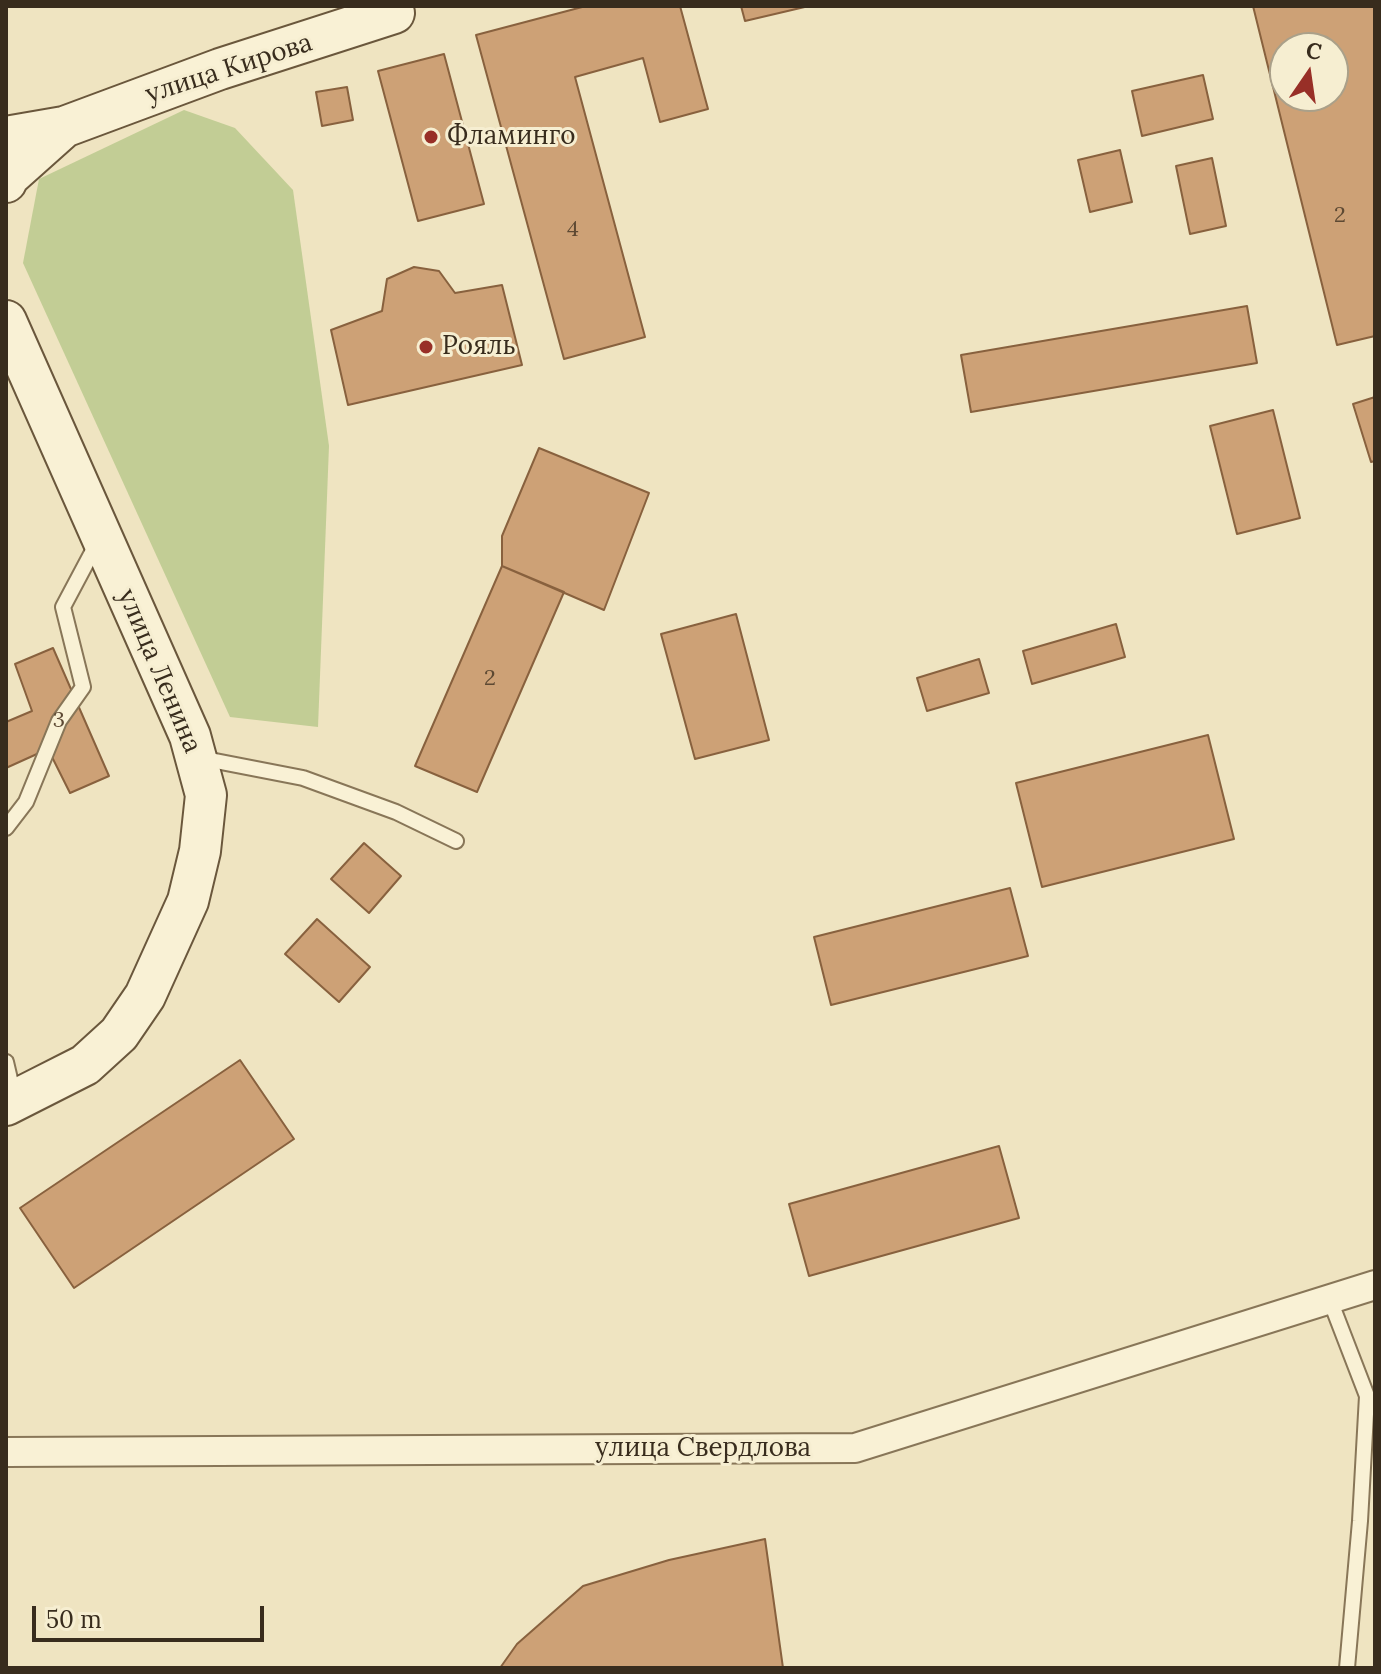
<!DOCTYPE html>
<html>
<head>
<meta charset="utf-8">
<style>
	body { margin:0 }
	#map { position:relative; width:1381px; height:1674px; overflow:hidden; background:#efe4c1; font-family:Lora,serif }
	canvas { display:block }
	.frame { position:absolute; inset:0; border:8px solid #382c1d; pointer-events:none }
	.north { position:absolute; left:1269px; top:32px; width:80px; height:80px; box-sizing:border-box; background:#f6eed1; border:2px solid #aaa089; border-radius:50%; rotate:13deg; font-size:22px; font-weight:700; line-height:32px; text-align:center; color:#382c1d }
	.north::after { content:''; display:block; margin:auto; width:28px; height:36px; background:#982f27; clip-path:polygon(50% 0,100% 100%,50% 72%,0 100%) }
	.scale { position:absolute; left:32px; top:1606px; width:232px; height:36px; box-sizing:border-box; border:4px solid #382c1d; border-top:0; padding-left:10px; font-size:24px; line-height:28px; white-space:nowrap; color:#382c1d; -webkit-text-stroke:6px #f6eed1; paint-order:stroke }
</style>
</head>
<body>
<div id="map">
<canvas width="1381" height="1674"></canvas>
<div class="frame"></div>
<div class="north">С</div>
<div class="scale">50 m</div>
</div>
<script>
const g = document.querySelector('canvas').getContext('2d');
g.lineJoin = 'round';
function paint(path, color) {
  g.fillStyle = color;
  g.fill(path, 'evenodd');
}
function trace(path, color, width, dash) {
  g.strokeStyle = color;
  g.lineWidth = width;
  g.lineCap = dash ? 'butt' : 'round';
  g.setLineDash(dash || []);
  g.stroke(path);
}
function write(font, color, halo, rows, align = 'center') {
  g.font = font + ' Lora,serif';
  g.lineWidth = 6;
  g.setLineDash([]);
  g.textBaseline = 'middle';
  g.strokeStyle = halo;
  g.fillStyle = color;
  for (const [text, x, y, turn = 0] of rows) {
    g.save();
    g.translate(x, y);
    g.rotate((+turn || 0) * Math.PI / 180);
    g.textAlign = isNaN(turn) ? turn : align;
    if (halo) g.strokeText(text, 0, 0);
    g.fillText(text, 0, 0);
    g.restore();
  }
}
paint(new Path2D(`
	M184,110L235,128L293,190L329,446L318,727L230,717L23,263L39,179Z`), '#c2cd95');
const building = new Path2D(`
	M586,6H680L708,109L660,122L643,58L575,77L645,337L564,359L476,35Z
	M741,6H809L745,21Z
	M1253,6H1375V336L1337,345ZM1285,48H1333V96H1285Z
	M444,54L484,204L418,221L378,71Z
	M1203,75L1213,119L1142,136L1132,91Z
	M347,87L353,120L322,126L316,92Z
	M1120,150L1132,202L1090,212L1078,160Z
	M1212,158L1226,226L1190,234L1176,166Z
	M414,267L439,271L455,293L502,285L522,365L348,405L331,330L382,311L387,279Z
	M1247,306L1257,363L971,412L961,355Z
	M1375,397V461L1371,462L1353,404Z
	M1273,410L1300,518L1237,534L1210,426Z
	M539,448L649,493L604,610L502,566V536Z
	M502,566L564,592L477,792L415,766Z
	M736,614L769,740L695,759L661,634Z
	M1116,624L1125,657L1032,684L1023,651Z
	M53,648L109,776L70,793L48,749L6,768V722L32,711L15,664Z
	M979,659L989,693L927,711L917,678Z
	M1208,735L1234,839L1042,887L1016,783Z
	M364,843L401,876L369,913L331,879Z
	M1010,888L1028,956L831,1005L814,937Z
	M317,919L370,967L339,1002L285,954Z
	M240,1060L294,1139L74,1288L20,1208Z
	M999,1146L1019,1218L809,1276L789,1204Z
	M765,1539L783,1668H500L517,1644L583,1586L669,1560Z`);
paint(building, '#cda176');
trace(building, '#88613e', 2);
const service = new Path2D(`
	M200,758L303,778L396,812L456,841
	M6,828L26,802L59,721L83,687L63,607L97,543
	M6,1062L14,1096
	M1330,1300L1367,1396L1360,1521L1347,1668`);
const minor = new Path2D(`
	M6,1452L855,1448L1375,1285`);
const secondary = new Path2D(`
	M6,137L64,127L220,69L394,13L392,6
	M6,182L8,177L64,127
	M6,321L190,736L206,795L200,851L188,901L145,996L119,1034L85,1065L6,1105`);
trace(service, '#887658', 18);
trace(minor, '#887658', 32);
trace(secondary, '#6a573c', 44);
trace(service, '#f9f1d5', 14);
trace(minor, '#f9f1d5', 28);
trace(secondary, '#f9f1d5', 40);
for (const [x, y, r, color] of [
	[431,137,8,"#982f27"],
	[426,347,8,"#982f27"]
]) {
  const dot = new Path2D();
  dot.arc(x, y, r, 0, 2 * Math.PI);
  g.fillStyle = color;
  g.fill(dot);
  trace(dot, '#f6eed1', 3);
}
write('22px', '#5d4933', null, [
	["2",1340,216],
	["4",573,230],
	["2",490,679],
	["3",59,721]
]);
write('26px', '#382c1d', '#f6eed1', [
	["улица Кирова",229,69,-18],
	["улица Ленина",159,671,67],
	["улица Свердлова",703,1449]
]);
write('26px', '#382c1d', '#f6eed1', [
	["Фламинго",447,137],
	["Рояль",442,347]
], 'left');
</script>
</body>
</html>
